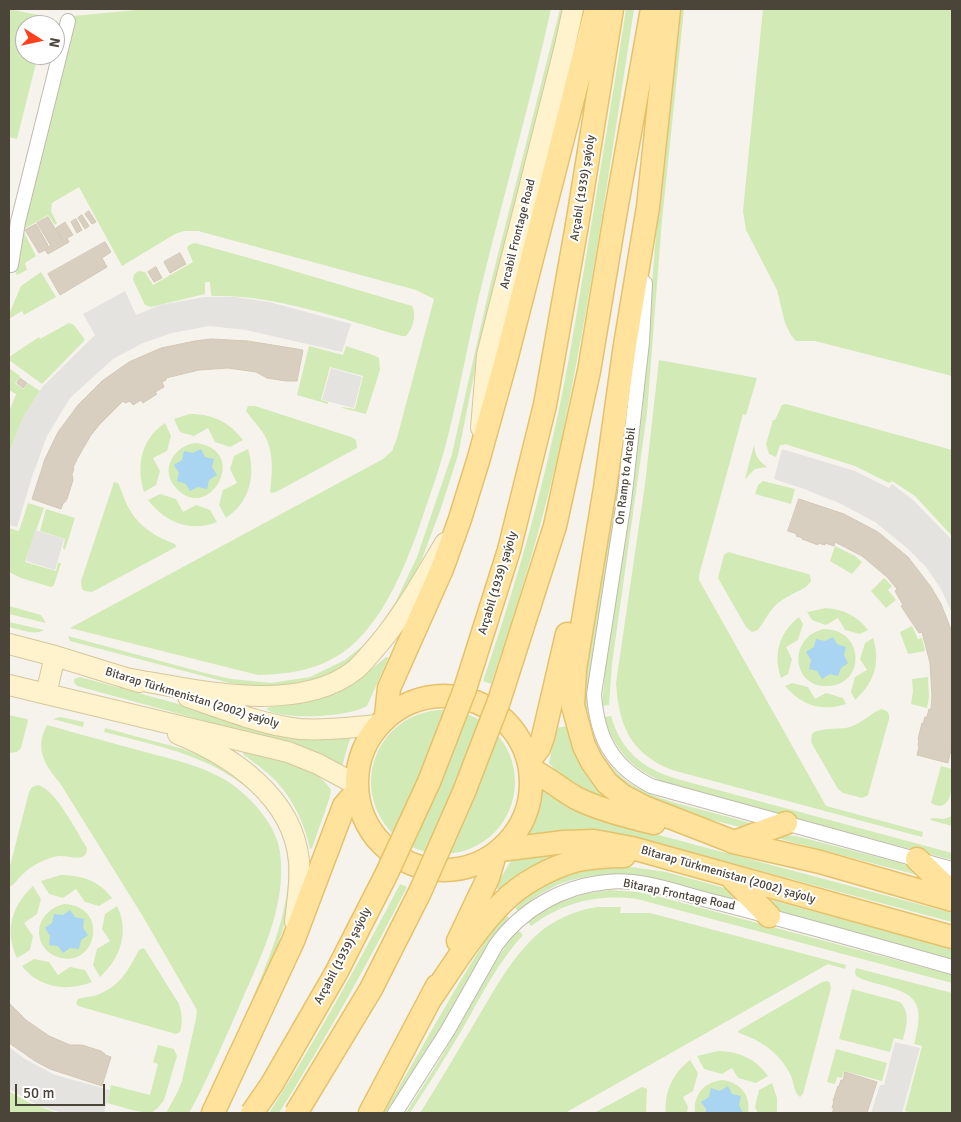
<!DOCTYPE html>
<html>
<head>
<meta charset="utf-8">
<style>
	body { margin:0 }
	#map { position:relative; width:961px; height:1122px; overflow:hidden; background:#f6f3ec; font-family:Signika,sans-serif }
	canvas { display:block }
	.frame { position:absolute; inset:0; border:10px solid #4b4439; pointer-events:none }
	.north { position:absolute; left:15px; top:15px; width:50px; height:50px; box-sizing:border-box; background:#fff; border:1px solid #b7b4b0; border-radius:50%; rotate:100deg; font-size:14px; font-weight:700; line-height:20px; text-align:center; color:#4b4439 }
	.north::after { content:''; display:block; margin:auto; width:18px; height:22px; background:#fc3f1d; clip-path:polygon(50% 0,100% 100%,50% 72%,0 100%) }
	.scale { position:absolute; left:15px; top:1084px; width:90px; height:22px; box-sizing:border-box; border:2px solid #4b4439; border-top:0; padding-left:6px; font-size:15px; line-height:18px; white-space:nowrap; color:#4b4439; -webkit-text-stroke:4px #fff; paint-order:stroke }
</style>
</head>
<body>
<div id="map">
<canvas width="961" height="1122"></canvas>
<div class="frame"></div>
<div class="north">N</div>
<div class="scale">50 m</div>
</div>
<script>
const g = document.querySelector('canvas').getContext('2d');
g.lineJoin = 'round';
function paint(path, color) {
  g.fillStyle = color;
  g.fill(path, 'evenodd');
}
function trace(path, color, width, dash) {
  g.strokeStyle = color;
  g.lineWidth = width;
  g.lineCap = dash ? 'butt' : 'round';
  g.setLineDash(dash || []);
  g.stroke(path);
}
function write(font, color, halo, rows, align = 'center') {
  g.font = font + ' Signika,sans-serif';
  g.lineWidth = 4;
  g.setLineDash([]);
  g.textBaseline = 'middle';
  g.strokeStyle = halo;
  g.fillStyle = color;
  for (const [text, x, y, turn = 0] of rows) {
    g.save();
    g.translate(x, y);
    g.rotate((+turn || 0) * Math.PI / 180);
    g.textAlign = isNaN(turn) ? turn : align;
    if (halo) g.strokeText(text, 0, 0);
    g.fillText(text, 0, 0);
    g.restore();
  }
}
paint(new Path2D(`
	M9,9L48,17L46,25H25V55H38L17,139L9,137Z
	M147,9H551C530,104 503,197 480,292C467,346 458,401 443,455C435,482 425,509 416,536C403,570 389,604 365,632C336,666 301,674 258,675L70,628L383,459L392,451L397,438L434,299L416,290L198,231H184L175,234L122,266L79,187L52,203L51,211L57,223L55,225L48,215L23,230L36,256L25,263L27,270L17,275L13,266L73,16Z
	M560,9H566L477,360L458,455L441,508L422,559L400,603L357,658L330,674L310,682L283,687H253L230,683L70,641L68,636L201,672L231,679L271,683L310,677L345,660L366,643L379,627L396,601L417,557L452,454L489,290Z
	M626,9H634C612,153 591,298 561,441C543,523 518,604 491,684L483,681C510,602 534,522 552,441C566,382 575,322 585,263C599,178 613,94 626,9Z
	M680,9H684L662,220L647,413L612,664L609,705L602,706L606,663L642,413L657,220Z
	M763,9H952V376L815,341H796L791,335L785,323L777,290L746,230L743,211Z
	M195,243L267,263L412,306C417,314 413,329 406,336H402C342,319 274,294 212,296L211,294L210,282H205V294L151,307L145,305L133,280L134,274L139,271L145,272L153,285L193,262L187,248L189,245Z
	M41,272L56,297L24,315L22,311L9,319V314L21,286Z
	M69,323L74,325L85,340L42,384L9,360V357L39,337L40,339Z
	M309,346L343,355L346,346L373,355L379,358L380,370L366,414L342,408V407L355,409L363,376L330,367L321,400L328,402V404L297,395Z
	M659,360L757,378L746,415L743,414L699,575V580L826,806L923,832L922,837L672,770C630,753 619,726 616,683L645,484Z
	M9,368L20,376L15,383L23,389L28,383L40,391L23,418L9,453V412L16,394L9,390Z
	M786,404L952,450V536L915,496L892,481L889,483L855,466L785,444L784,445H780L776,457L769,454L766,444L773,420H775L782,405Z
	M248,406H255L351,437L356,440L357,448L276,492L271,493L270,491C273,470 274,447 261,430C256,423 250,417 246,411Z
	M190,414C213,414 229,422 243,440L230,447L215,442L208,428L194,436L180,432L174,419Z
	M165,423L171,436L167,451L153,458L160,471L156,485L144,492C136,466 141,439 165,423Z
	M195,443C252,449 209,525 176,488C159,470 174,446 195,443Z
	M754,445C755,456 759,461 767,467L755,469L745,479Z
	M248,449C256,475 250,502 226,518L219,505L223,490L237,483L230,469L234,456Z
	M621,456L623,459L588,699V710L583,711L587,667L619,459Z
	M763,481L795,489L791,504L755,494L758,485Z
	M114,482L118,483C123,493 125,503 131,512C141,528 158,538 175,544L176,547L92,592L85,591L82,589L81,581Z
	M160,494L176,499L183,512L196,505L210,510L217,522C190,533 165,522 148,500Z
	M28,503L44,508L25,562L56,571L58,563H61L54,585L51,587L21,578L9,572V528L19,531Z
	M46,509L75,518L65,550L63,548L65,539L40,531Z
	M835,546L855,556L862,562L852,574L830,561Z
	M728,552L808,574L810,575L811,581C807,589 796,591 789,596C771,605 769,615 758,630L752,632L746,627L718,578L724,555Z
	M884,578L892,586L888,590L896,600L886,608L871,591Z
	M9,606L41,615L46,623L9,614Z
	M826,608C844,609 857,616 868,630L860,634L845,630L838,618L826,625L812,620L807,612Z
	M799,617L803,624L798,640L786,647L792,659L788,674L781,678C773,654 779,633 799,617Z
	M9,622L44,630C35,636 19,629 9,627Z
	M912,626L918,639L922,638L925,651L908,654L900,632Z
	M824,629C865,629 866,685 828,686C792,688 787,637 824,629Z
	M873,638C881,663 874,683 855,700L851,692L855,677L867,670L860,659L865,643Z
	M386,657H388V659L367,706C349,717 283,721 266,709L270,707C323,701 345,692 386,657Z
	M80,677L277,731L354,730L348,745L341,771L297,746L77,686L74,682V679Z
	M928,677L929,698L927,708L911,704L913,691L912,679Z
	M792,683L808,687L815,699L826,693L843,698L846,704C822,712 802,706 785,686Z
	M881,709C887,710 890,713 889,719L868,795L862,798L843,793L838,789L811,742L812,734C819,727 839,730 850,727C862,723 870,714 881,709Z
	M371 782a72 72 0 1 1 144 0a72 72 0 1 1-144 0Z
	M9,715L27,719L28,721L21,748L17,752L9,753Z
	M611,716C621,751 643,769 677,779L952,853V860L675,786C638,774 616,755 604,717Z
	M60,717L84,722L83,727L53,719Z
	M590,721C603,779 642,795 695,808C716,814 737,819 758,825L740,827L668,809L647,802L606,769L584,722Z
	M47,725C79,734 112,743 145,752C175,760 208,767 233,785C254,801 276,825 280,852C288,908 257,964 236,1014C221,1047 207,1081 189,1113H166L178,1091L182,1081L196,1019L197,1010L142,915L60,783C45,765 34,749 47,725Z
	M567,726C579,757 585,777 610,801L604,802L562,777L549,763L556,728Z
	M105,728L183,749L210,760L234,773L278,817L290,851L288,913L275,954L207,1113H200C220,1077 236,1038 252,1000C285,920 322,836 232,777C194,752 146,743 104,732Z
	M243,752C270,758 316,764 331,790L330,797L312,848L310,849C305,824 292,797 274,779C265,770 253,762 243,754Z
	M941,766L952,769C952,778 953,802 943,805C939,807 935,805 931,803Z
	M544,784L617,824L952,913V922L649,841H523L537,814Z
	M38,785C57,791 76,831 87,848C87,864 69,855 58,856C46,858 32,865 23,874C18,878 15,885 9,887V870L29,792L32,787Z
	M952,816V826L930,820L932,818L944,819Z
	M784,835L796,836L900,863L911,867L921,876L773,837Z
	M570,852L502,892L495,887L511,861L545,855Z
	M618,865L666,872L725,888L730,890L743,902C679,885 602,854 539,895C532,899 525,906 518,911L512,904L537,886L582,868Z
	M61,875C82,875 99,881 112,898L99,906L85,902L76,889L63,898L49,894L41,881Z
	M400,884L407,887C367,965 325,1040 279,1113H269C317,1039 359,962 400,884Z
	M33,886L41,899L37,914L24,923L33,936L30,950L17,958C4,931 12,905 33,886Z
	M609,890L638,892L660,897L952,975V983L637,899C596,894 565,902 531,926L527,921C552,903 579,893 609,890Z
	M760,897L952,949V959L782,913L776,910Z
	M64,904C111,906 96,970 58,957C50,955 44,949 41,942C34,924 47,908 64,904Z
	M117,906C130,932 120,959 100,977L93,965L97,949L110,941L102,929L105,914Z
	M597,907H621L620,913H650L846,965L845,969L828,964L565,1113H420C440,1082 458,1050 477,1019C496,987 515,951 545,928C561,917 578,910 597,907Z
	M504,913L509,918L496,933L484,953L414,1075L389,1113H383C424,1047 459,977 504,913Z
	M518,930L523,935C498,962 481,996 463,1028C446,1057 428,1085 410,1113H406C423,1086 441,1059 456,1031C476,997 493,960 518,930Z
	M144,948L179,1004C182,1014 183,1022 180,1032L176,1034L78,1006L76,1003L78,999C84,997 91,997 97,995C121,986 128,970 139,950Z
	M34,959L49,962L58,975L70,967L85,970L92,982C67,992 39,988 22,966Z
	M856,968L952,993V1113H912L905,1111L922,1046L914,1044C925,1003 918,994 878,984C871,982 863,980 856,976L855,973Z
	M828,981L830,983L831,988L803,1094L800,1097C794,1093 794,1083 791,1076C781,1054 761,1040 739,1033L738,1031L822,982Z
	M852,989L900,1002C911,1013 906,1027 903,1040L894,1038L890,1052L839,1039Z
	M158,1045L174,1049L177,1056L164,1100C161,1104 157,1110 152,1112C144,1115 116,1105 107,1103L111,1085L150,1095L158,1064L153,1062Z
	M836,1049L887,1063L882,1081L844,1071L842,1078L837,1077L835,1084L827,1082Z
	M718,1051C739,1051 756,1059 768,1076L756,1083L738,1078L732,1068L722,1074L704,1069L697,1056Z
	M690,1060L698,1073L693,1091L683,1097L688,1107L687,1113H666C664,1092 673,1073 690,1060Z
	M722,1080C740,1082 751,1095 748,1113H742L739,1105L706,1109L705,1113H695C693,1095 704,1082 722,1080Z
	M772,1083L777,1098V1113H758L755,1107L759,1090Z
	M642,1087L647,1089L646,1113H594Z
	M9,1091L28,1102L57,1113H9Z`), '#d2eab5');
paint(new Path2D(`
	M125,291L136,315L160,305L205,297H235L269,302L351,324L342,352L246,330L209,326L172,333L143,343L113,359L70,398L47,436L32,477L17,527L9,525V453L23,418L43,386L95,335L83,314Z
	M331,368L362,377L354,408L322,400Z
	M782,449L855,471L889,488L892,484L913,500L952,540V613L941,589L926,567L907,548L875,522L839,503L804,489L774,479Z
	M35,530L64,539L55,570L26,561Z
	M895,1042L920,1048L902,1113H871L880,1085H884Z
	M9,1047L25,1059L55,1075L110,1090L104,1113H63L39,1106L9,1089Z`), '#e5e3e0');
paint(new Path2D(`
	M201,449L205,457L214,459L212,467L217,475L209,480L207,489L198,487L190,491L186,484L177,481L179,473L174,465L182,460L184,451L193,453Z
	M833,637L837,644L846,647L844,655L848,663L841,668L838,676L830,674L822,679L817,671L809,669L811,660L806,652L814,647L816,639L825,641Z
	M70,910L75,917L84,919L83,928L88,935L81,940L79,949L70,948L63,953L58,946L49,945L50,936L45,928L52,923L54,914L63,915Z
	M728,1086L732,1094L741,1096L739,1105L743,1113H705L706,1109L701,1102L709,1097L711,1088L720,1091Z`), '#a9d4f2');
const building = new Path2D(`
	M89,211L96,222L92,224L85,214Z
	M82,215L89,226L85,229L78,218Z
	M48,217L62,240L56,228L65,222L73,235L67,238L69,242L48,254L45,250L39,253L25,230L36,224L49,247L51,246L37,223Z
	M76,219L82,230L77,233L71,222Z
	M105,242L111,252L102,258L107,267L60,295L48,274Z
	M180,253L186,264L170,273L164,262Z
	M156,267L162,278L154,282L148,272Z
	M212,339L248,341L303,350L297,381H286L267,378L256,372L228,368L199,370L166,378V380L162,382L164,387L155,392L157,394L143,403L141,400L133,405L130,401L125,403L123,401L100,424L91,435L77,459L73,468L74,469L72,474L73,480L67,499L64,503H63L61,509L32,499L45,459L58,432L78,405L102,381L129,362L161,348L195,341Z
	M20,378L27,383L23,388L17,383Z
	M799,499L844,514L878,532L908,557L931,587L941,604L952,632V745L948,763L917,755L919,747L918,746L919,740L918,739L922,723L923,724L925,717H927L929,709H931L932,696L930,663L922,632L919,633L901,606L903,605L895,591L897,589L887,577L862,556L835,542L834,546L825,543V545L818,543V545L802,539L803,538L796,536L797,534L788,531Z
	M9,1003L26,1020L49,1036L70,1045H82L101,1051L105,1054V1055L111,1057L102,1086L50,1069L35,1061L9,1043Z
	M845,1072L877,1082L867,1113H832L834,1108H832L834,1101H833L838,1086H839L841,1080H843Z`);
paint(building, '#d8cfc1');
trace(building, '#d3c7b4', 1);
const street = new Path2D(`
	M11,265L18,222L68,21
	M645,283L642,342L624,501L594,694C597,738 612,766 651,786L952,869
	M395,1113L448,1030L496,945C522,909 563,886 607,882C640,878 676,892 707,900C790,921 871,944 952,967`);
const secondary = new Path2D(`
	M481,428L487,355L565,46L573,9
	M9,644L55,656L139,682
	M125,678C192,689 297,716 355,670C361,665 366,659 371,653C401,620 422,581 445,543
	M9,685L288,752L318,764L357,785
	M46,694L55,656
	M188,697C224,709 262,725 300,729C326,731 352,727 378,725
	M178,734C232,756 293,797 299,861C301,881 297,902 295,922`);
const primary = new Path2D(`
	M669,9L648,207L625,345L605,488L575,669L573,706L584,746L592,762L607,783L623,796L644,807L734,842L786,823
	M615,216L652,9
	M577,225L612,9
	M357 783a87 87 0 1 1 174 0a87 87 0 1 1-174 0Z
	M386,716L389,688L442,569L460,519L478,461L505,364L596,9
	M529,761L539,748L543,737L567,634
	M530,769C547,777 560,789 576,798C600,810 628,817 654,823
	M733,842L820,862L952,900
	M500,850L564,842L594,841L632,848L952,937
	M917,859L952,893
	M731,877L769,916
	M458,941L488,878L495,854
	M431,998C453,966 474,931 502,903C521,883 552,867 578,860C594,857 609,856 624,856
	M213,1113L293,941L344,806L357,791
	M370,1113L437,986`);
trace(street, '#c2bbae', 16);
trace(secondary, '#d6c79b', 22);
trace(primary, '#e6c16a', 25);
trace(street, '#fff', 14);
trace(secondary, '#fff3cd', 20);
trace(primary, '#ffe39c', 22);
const primaryBridge = new Path2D(`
	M252,1113L272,1084L336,973L386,875L429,782L465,689L509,550L545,405L577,225
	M296,1113L371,989L420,892L464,792L499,701L555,526L589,371L615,216`);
trace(primaryBridge, '#e6c16a', 25, []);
trace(primaryBridge, '#ffe39c', 22);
write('12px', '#4b4439', '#fff', [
	["Arçabil (1939) şaýoly",583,188,-81],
	["Arcabil Frontage Road",518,234,-76],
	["On Ramp to Arcabil",626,476,-83],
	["Arçabil (1939) şaýoly",498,583,-73],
	["Bitarap Türkmenistan (2002) şaýoly",192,698,17],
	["Bitarap Türkmenistan (2002) şaýoly",728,875,16],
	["Bitarap Frontage Road",679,895,12],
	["Arçabil (1939) şaýoly",343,956,-62]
]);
</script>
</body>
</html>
